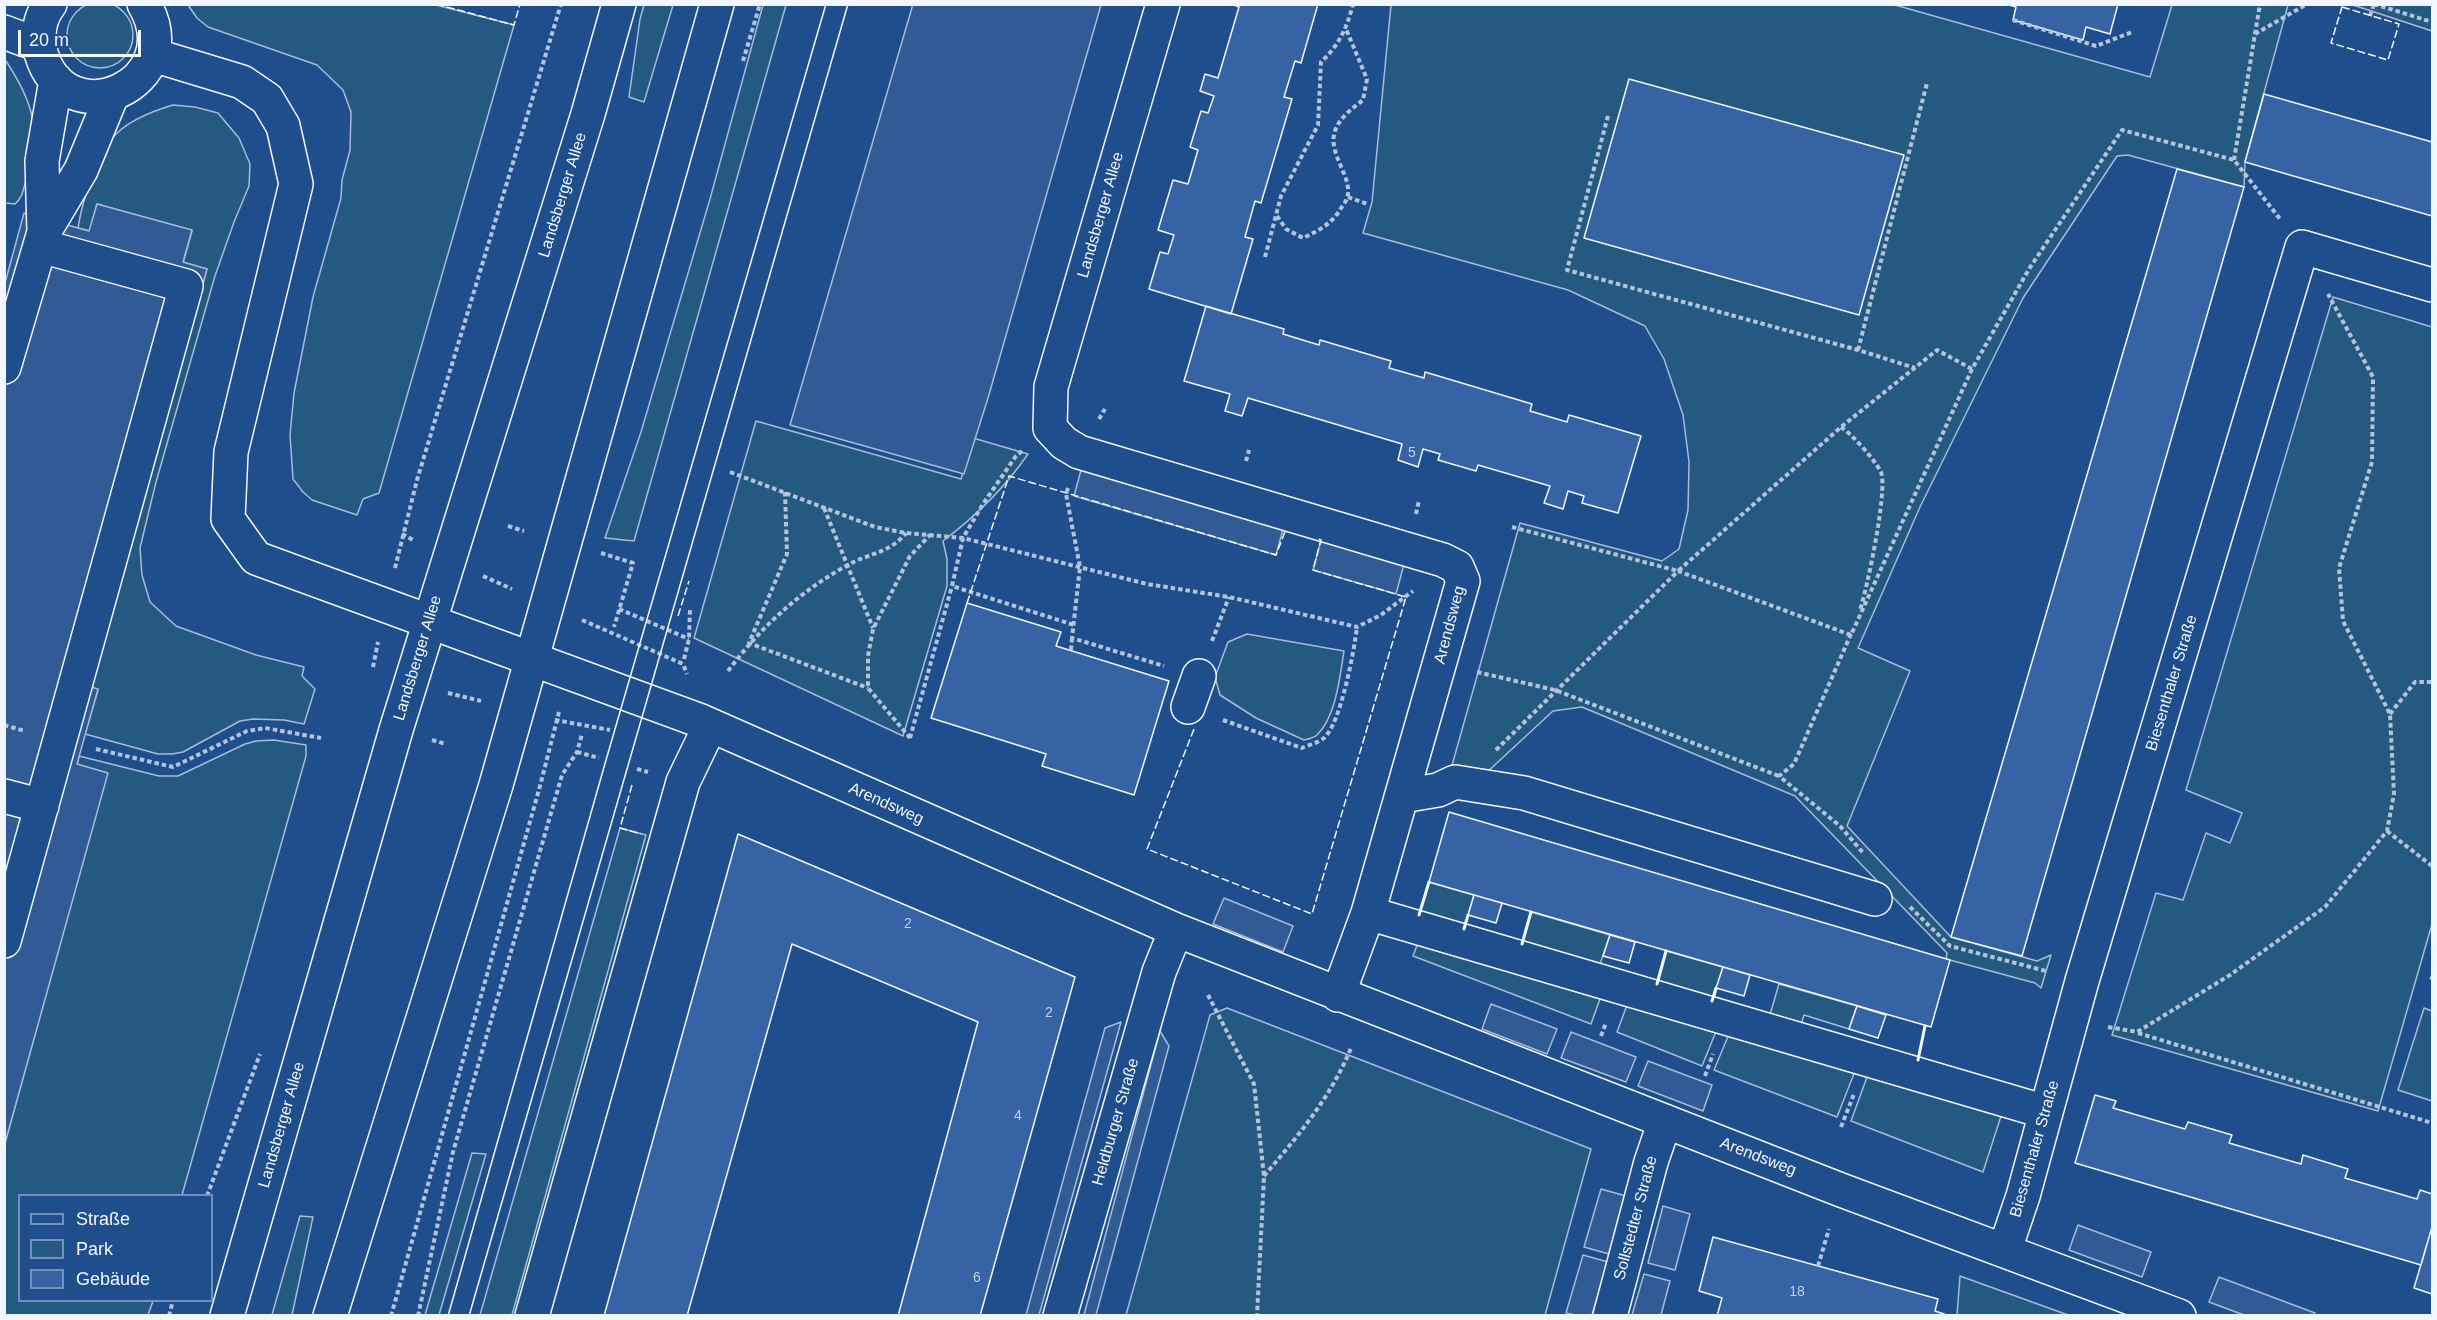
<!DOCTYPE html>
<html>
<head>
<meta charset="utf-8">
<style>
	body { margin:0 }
	#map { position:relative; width:2437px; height:1320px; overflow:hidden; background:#1f4e8c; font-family:Helvetica,sans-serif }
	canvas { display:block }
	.frame { position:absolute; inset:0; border:6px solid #f2f6ff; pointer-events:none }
	.legend { position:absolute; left:18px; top:1194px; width:195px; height:108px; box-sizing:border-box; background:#1f4e8c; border:2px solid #7391ba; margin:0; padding:8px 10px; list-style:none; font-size:18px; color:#f2f6ff }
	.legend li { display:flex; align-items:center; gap:12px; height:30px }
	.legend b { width:30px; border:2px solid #7391ba }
	.scale { position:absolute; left:18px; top:30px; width:123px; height:27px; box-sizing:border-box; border:3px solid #f2f6ff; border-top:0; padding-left:8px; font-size:18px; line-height:21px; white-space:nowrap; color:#f2f6ff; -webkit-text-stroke:4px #1f4e8c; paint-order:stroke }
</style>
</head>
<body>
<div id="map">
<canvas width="2437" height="1320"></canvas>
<div class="frame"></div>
<ul class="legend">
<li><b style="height:8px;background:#1f4e8c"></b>Straße</li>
<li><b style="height:16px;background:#245a82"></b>Park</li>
<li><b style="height:16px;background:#3563a3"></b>Gebäude</li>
</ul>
<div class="scale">20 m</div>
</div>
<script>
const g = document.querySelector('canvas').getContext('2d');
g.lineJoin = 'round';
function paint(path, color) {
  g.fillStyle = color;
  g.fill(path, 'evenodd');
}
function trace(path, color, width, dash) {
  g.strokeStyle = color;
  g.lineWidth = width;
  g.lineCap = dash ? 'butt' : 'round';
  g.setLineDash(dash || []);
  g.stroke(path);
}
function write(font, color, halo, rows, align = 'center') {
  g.font = font + ' Helvetica,sans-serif';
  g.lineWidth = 4.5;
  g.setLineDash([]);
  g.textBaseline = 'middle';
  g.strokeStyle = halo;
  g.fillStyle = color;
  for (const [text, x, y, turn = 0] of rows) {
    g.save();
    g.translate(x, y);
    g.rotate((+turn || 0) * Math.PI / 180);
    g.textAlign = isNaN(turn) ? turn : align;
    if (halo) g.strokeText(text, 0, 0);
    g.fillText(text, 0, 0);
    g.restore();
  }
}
const green = new Path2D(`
	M67 35a33 33 0 1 1 66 0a33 33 0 1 1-66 0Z
	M188,5H436L514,25L379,493L363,499L357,515L312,500L303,492L293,479L290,435L294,393L313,297L341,198L342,180L350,150L351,112L343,90L317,65L208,27L197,18Z
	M644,5H673L644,102L629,97L640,19Z
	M763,5H786L634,541L605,538L641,432L710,199Z
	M1391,5H1895L2150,77L2172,5H2288L2245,162L2244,187L2128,155L2117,156L2023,298L1920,507L1858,648L1910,671L1847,826L1951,937L2037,961L2051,955L2041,988L2035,983L1946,959L1947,953L1795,796L1582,707L1553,711L1471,787L1442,801L1520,523L1662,561L1679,549L1688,510L1689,462L1683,415L1664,359L1645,326L1568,290L1363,233L1372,202Z
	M2353,5H2432V31Z
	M4,58C33,101 42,129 26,180C23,190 23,197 15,204L5,203Z
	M173,105L195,107L218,113L239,138L250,164L249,186L234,222L215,276L156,482L140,548L142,575L150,602L176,626L256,655L304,667L302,676L315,689L304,724L284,720L253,719L240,721L183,752L172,754H158L85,734L98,690L91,687L207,269L183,263L192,231L97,204L90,231L78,228C82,202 97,153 116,134C131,119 153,111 173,105Z
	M2333,297L2432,327V924L2378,1111L2112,1035L2156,893L2183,900L2206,833L2230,843L2242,813L2186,790Z
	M756,421L961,479L973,438L1028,454C1004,489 976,516 943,541L947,559V586L903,736L694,638Z
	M1247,634L1344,651C1340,676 1336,717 1317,735C1314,738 1308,739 1304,740L1256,718L1220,695L1215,677L1228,642Z
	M274,740L306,745V756L182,1195L20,1196V1300L153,1301L148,1315L5,1316V1143L107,773L77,765L79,756L159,776H178L245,744L256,741Z
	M620,828L646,835L512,1315H480Z
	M1429,882L1474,895L1464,929L1419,916Z
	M1531,912L1610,935L1599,967L1522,944Z
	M1419,940L1601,996L1591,1024L1413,956Z
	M1666,951L1723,967L1713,1002L1656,985Z
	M1779,984L1857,1006L1849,1029L1804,1015L1800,1028L1769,1018Z
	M1627,1005L1717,1029L1702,1066L1617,1032Z
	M1227,1008L1591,1149L1545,1315H1126L1210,1015Z
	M2424,1008L2432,1011V1101L2398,1090Z
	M1729,1034L1855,1071L1837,1117L1714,1070Z
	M1867,1077L2002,1113L1983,1172L1851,1121Z
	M472,1153L486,1154L439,1315H425Z
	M300,1216L313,1217L292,1315H272Z
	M1960,1276L2068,1315H1957Z`);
paint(green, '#245a82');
trace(green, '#a8bbd7', 1.5);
const parking = new Path2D(`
	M913,4L1101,5L988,398L964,474L790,425Z
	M97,204L192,230L183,262L207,269L91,687L98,689L77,764L108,773L5,1143V283L24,213L89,231Z
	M1081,470L1283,529L1276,555L1074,496Z
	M1321,540L1404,564L1396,594L1313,570Z
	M1224,898L1293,926L1283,952L1213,924Z
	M1491,1004L1557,1029L1547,1054L1482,1029Z
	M1121,1022L1039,1315H1026L1105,1028Z
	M1160,1031L1169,1046L1096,1315H1084Z
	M1571,1032L1636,1057L1626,1082L1561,1058Z
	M1648,1061L1712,1085L1703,1111L1638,1086Z
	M1601,1189L1626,1196L1609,1254L1584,1247Z
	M1663,1206L1690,1214L1675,1270L1648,1263Z
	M2078,1225L2151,1252L2142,1277L2069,1250Z
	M1583,1255L1608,1262L1592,1315H1575L1566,1313Z
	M1644,1274L1670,1281L1661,1315H1632Z
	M2219,1277L2315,1313L2314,1316L2244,1315L2209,1302Z`);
paint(parking, '#305b95');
trace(parking, '#a8bbd7', 1.5);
const building = new Path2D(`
	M1318,4L1301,63L1295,61L1284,97L1292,99L1261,203L1255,201L1245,237L1253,239L1231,314L1149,289L1160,252L1168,254L1174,235L1158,230L1173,180L1188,184L1198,150L1190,147L1201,111L1208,113L1214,96L1200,91L1205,74L1218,78L1239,7L1232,4Z
	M2006,4H2118L2110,34L2086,27L2083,40L2013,20L2016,7Z
	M1629,79L1904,155L1859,315L1584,238Z
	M2264,94L2432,142V216L2245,162Z
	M2177,169L2244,187L2022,956L1951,937Z
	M1206,306L1284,329L1283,334L1319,345L1320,340L1391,361L1389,368L1424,378L1425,372L1532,404L1530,411L1567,422L1569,415L1641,436L1618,513L1582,503L1584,496L1568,491L1563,509L1544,503L1550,486L1478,465L1476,471L1438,460L1440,454L1423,449L1418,467L1398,460L1402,444L1248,398L1242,416L1225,411L1230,394L1184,381Z
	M967,603L1061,632L1056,646L1169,681L1134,795L1042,766L1046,754L931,718Z
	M1449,812L1950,960L1931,1027L1429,882Z
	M738,834L1075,977L980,1316H898L978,1022L792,944L687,1316H604Z
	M1474,895L1502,903L1496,923L1468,915Z
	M1610,935L1635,942L1629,963L1603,956Z
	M1723,967L1750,975L1744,996L1716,988Z
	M1857,1006L1886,1015L1878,1038L1849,1029Z
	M2095,1095L2116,1101L2113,1108L2185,1129L2188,1122L2232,1135L2229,1143L2301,1164L2303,1155L2348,1169L2345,1178L2417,1199L2420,1190L2432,1194V1227L2421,1265L2075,1163Z
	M2432,1227V1294L2414,1288Z
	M1713,1237L1938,1299L1935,1311L1950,1316H1717L1722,1298L1699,1291Z`);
paint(building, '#3563a3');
trace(building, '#f2f6ff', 1.5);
const minor = new Path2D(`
	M50,4C39,18 37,36 41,53C66,139 191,84 144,4
	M1163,4L1051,387L1050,428L1064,443L1079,452L1443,560L1457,567L1463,581L1368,913L1338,995
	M4,32L39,45
	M153,55L242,82L267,99L283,126L296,184L231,452L228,519L256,558L701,721L1176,930L1841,1190L2179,1316
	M44,232L81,170L112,95
	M4,367L44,232L42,161L56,80
	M1188,707L1199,676
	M4,796L42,806
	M1402,796L1438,790L1455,782L1524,793L1875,899
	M1368,913L2046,1112
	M4,941L186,286L41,246
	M2005,1249L2023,1196L2082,981L2302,247L2432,285
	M532,1316L683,782L710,726
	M1060,1316L1159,972L1176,930
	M1610,1316L1651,1162L1665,1121`);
const major = new Path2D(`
	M227,1316L396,730L588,114L619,4
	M330,1316L496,785L717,4`);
trace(minor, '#f2f6ff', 36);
trace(major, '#f2f6ff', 36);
trace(new Path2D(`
	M2374,4L2432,22
	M2370,16L2374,4
	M2013,20L2096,46L2132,32
	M2255,34L2307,4
	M743,61L760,4
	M1608,116L1567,270L1858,350L1915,368
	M2234,160L2260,4
	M1348,197L1367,204
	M1277,216L1286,229L1303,238C1318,231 1331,224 1340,210C1342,206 1346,202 1347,198C1354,178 1327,154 1335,131C1339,118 1353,108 1363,100L1367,79L1346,29
	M1265,257L1281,196L1318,125L1321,62C1339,45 1347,28 1353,4
	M1858,350L1927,83
	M1099,419L1105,409
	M1841,427C1853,435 1874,459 1881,472C1888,490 1867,589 1860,610
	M1022,451L1016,456L983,504L963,538L952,586L1074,625
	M1246,461L1249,450
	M730,472L875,527L906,533L963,538L1147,584L1229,597L1357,627L1381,615L1413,591
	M1068,488L1066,494L1080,567L1072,638L1164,666
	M785,492L787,554L749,643L868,688
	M824,508L873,628
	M1416,514L1419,500
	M508,526L524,531
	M1512,527L1678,571L1841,427L1937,350L1972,369
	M402,534L415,541
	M601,553L633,563L614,627
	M395,568L417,480L561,4
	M483,576L512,589
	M619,609L689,639
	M582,620L683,664L687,674
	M1851,634L1794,764L1779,776L1840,826L1864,854
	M1212,641L1229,597
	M1071,650L1072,638
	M684,659L689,639L690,609
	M373,667L378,642
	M728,671C761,627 798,593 846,566C868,553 889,554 906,533
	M1477,672L1555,690L1779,776
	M448,693L481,701
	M2390,714L2415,682H2432
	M555,720L610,730
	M1223,720L1302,748C1308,745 1318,743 1324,738C1341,723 1354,651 1357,627
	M4,725L25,731
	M910,738L868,688V656L873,629L910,556L930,535
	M910,738L952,586
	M432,740L446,744
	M96,749L173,767L247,731L265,728L321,738
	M1496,750L1678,571L1851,635L1972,369L2029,269L2122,130L2234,160L2280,219
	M577,752L599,758
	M637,769L648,772
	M2387,831L2432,866
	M1910,907L1950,946L2046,971
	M2430,977L2432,978
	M1208,995L1254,1084L1264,1176L1257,1316
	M2108,1027L2137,1032L2230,975L2325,907L2387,831L2394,794L2390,714L2343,621L2339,568L2372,462L2373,377L2328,294
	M2138,1033L2432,1123
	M1601,1036L1606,1023
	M1705,1076L1713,1054
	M1841,1127L1854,1094
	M1264,1176C1298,1136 1331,1097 1351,1048
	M207,1196L260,1054
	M1818,1266L1829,1229
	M169,1316L173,1300
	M391,1316L540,786L559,712
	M418,1316L453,1152L562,775L577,752L582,734`), '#b3c4dc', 4, [4.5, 3]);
trace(minor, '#1f4e8c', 33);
trace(major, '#1f4e8c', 33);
trace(new Path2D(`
	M448,1316L606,760L826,4
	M469,1316L848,4`), '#f2f6ff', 1.5);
trace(new Path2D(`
	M436,4L514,25L520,4
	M2342,7L2399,24L2388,60L2331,43Z
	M967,603L1009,476L1276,555L1286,529
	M678,616L689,581
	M1194,729L1147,849L1312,914L1406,597L1313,570L1321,540L1318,539
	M632,785L620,828L641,834`), '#f2f6ff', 1.5, [8, 3]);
trace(new Path2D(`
	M1419,915L1429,882
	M1464,929L1468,915
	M1522,944L1531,912
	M1657,984L1666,951
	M1712,1001L1716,988
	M1918,1060L1925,1026`), '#f2f6ff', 3);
write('14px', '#c3d1e8', null, [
	["5",1412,453],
	["2",908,924],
	["2",1049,1013],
	["4",1018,1116],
	["6",977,1278],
	["18",1797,1292]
]);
write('16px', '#f2f6ff', '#1f4e8c', [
	["Landsberger Allee",563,195,-73],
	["Landsberger Allee",1101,215,-74],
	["Arendsweg",1450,625,-75],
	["Landsberger Allee",418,658,-73],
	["Biesenthaler Straße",2172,683,-73],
	["Arendsweg",886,804,24],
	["Heldburger Straße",1116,1122,-74],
	["Landsberger Allee",282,1125,-74],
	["Biesenthaler Straße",2035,1149,-74],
	["Arendsweg",1758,1157,21],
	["Sollstedter Straße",1636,1218,-75]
]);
</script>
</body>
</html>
